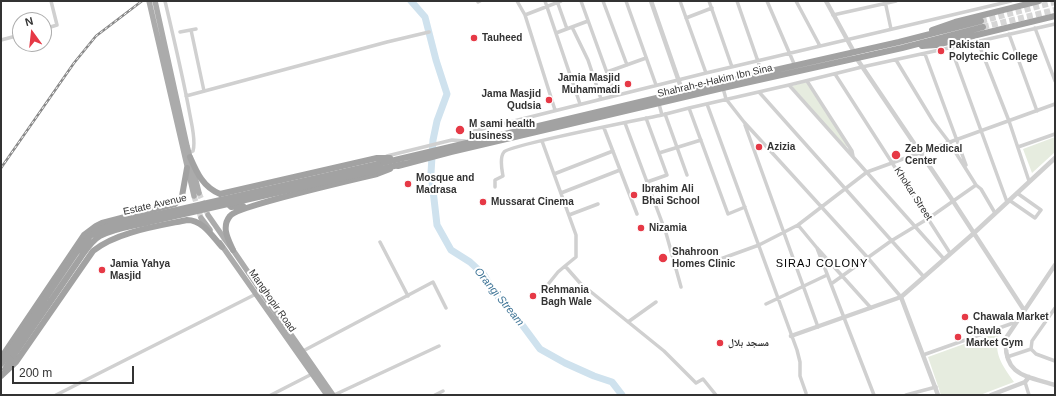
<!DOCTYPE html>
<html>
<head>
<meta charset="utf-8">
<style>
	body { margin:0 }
	#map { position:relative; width:1056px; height:396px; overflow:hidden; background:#fff; font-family:Arial,sans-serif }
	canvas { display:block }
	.frame { position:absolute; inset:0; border:2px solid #333; pointer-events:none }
	.north { position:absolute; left:12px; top:12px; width:40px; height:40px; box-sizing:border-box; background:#fff; border:1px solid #adadad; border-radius:50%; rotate:345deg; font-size:11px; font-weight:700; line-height:16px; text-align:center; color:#333 }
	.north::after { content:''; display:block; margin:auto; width:14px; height:18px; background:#e63946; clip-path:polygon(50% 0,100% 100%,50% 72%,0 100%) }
	.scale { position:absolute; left:12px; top:366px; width:122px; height:18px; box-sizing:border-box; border:2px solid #333; border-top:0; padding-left:5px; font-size:12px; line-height:14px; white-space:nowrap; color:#333; -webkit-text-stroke:3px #fff; paint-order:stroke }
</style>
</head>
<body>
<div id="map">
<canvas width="1056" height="396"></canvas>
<div class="frame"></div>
<div class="north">N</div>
<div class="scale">200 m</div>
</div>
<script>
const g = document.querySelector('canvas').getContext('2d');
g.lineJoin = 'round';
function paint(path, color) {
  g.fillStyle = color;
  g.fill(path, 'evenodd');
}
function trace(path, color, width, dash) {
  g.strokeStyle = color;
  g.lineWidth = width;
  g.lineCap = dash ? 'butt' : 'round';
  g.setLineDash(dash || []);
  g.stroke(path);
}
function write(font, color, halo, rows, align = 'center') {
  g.font = font + ' Arial,"Noto Naskh Arabic",sans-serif';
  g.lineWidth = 4;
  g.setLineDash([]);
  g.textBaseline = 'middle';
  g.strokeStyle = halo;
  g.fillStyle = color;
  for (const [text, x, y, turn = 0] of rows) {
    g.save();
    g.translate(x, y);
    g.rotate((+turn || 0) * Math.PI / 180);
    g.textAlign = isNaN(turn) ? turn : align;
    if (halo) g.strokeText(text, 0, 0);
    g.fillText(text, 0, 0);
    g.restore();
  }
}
paint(new Path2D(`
	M806,82L848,146L845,147L792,86Z
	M1055,137V152L1032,173L1023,149Z
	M1000,331C992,352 1002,365 1014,382L980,395H941L928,357Z`), '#e6ecdf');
trace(new Path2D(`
	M411,1L425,17L436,60L447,94L437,121L433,140L431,173L437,225L451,250L470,262L484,275L494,292L520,322L540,349L565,363L594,376L612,382L622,395`), '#cfe2ee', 7);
trace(new Path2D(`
	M199,193L208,215
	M194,196L201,218`), '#d6d6d6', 5.5, [5.5, 3]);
trace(new Path2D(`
	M981,21L1055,2
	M983,27L1055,10`), '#d6d6d6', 6, [6, 3]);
trace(new Path2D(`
	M165,1C174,39 183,77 190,115C192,126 196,141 193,151L189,153
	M517,1L525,15L555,110
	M545,1L580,104
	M557,1L567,29
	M581,1L615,95
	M603,1L627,65
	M626,1L656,85
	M680,1L706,73
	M709,1L732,67
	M737,1L762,73
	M767,1L795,66
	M796,1L820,46
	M885,1L891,29
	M478,2L480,1
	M525,15L561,1
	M833,15L896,1
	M686,18L712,8
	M572,27L588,60L601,99
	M1035,28L1055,81
	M44,29L57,25L51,1
	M191,30L204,91
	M180,32L196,29
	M556,33L588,21
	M1009,34L1037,111
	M1,40L20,35
	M978,42L1009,121L1029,181
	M951,48L1007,202
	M925,54L966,165
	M607,72L646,58
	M835,74L950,253
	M807,81L852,151L853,156
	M789,85L944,259
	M723,88L726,99L744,122L868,258L901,297
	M759,92L924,277
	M186,96L387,42L429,32
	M659,104L662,115L689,108
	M707,104L797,350L800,362V376L806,393
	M665,114L687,175
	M646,118L667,175L647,182
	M625,123L666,233L681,287
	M745,125L818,327
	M604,128L637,214
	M474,141L473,132L474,131L706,73L1011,1
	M542,141L576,235V257L565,266L580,283L664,351L696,383L703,379L716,395
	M1018,147L1055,134
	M659,153L701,140
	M387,156L452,140L465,141
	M554,174L613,151
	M976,185L981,189L995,213
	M495,187V180L503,176C502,170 499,158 504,152C509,145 643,119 662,115
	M561,193L620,170
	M1009,200L1035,218L1041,210L1017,193
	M745,207L728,214L689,108L789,85L862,67L953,47L1055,24
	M569,215L598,204
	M798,225L817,248L871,308
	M380,242L408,296
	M817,248L874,395
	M704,265L759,245L798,225L867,172L1055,104
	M831,284L891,241L929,218L976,185L949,142L933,121L896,60
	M541,293L558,272L565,266
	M766,304L827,275
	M1055,308L1032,341L1031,349L1036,354L1055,361
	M628,322L656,302
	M303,351L433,282L446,308
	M923,355L1016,322
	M1007,357L1031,349
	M1025,382L1029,395
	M56,395L256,294
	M271,395L312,374
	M334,395L439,346
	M435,395L443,391
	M906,395L936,387`), '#d0d0d0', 3.5);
trace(new Path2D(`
	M651,1L683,93
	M826,1L854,52
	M857,59L953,201L1024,310
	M1055,265L1006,338C1003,376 1026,376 1055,385
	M901,297L938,395
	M791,336L901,297L974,233L1055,158
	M991,395L1025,382L1029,377`), '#d0d0d0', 4.5);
trace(new Path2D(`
	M149,1L194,196
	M155,1L187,146L199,193
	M208,215L224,238L233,250L276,313L333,395
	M201,218L210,230
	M220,243L327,395`), '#ababab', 5.5);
trace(new Path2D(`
	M932,30L955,22L1039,1
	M922,46L936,45L1055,16
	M190,157C197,173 203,187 220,194L377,158H390
	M378,164L762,73L899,42L981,21
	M398,166L451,152L723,88L902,48L983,27
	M226,200L227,203L231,207L243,206
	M233,250C228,239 221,227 230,216C237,206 357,179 377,174L390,169
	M1,358L84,235L96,226L102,223L175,204L182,196L187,168
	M1,364L9,352
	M5,369L14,355
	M1,376L16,362L93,251C116,232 158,226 187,220C203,220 212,236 222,247`), '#a2a2a2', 6);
const rail = new Path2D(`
	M1,168L74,63L96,36L142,1`);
trace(rail, '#888', 2.5);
trace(rail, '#fff', 1, [3]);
trace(new Path2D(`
	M9,352L76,253L90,236L101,229L111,225L378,164
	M14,355L83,254C88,247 93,240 100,236C114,228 134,226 149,222L403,164`), '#a2a2a2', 6);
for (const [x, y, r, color] of [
	[474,38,4,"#e63946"],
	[941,51,4,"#e63946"],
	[628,84,4,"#e63946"],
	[549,100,4,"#e63946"],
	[460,130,5,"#e63946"],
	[759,147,4,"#e63946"],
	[896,155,5,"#e63946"],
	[408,184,4,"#e63946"],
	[634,195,4,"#e63946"],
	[483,202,4,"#e63946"],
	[641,228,4,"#e63946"],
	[663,258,5,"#e63946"],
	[102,270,4,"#e63946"],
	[533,296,4,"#e63946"],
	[965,317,4,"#e63946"],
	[958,337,4,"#e63946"],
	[720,343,4,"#e63946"]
]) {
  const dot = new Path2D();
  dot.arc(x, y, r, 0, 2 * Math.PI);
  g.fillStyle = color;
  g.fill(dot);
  trace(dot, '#fff', 1.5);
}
write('bold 10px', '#333', '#fff', [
	["Tauheed",482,38],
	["Pakistan",949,45],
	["Polytechic College",949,57],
	["Jamia Masjid",620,78,"right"],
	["Muhammadi",620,90,"right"],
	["Jama Masjid",541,94,"right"],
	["Qudsia",541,106,"right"],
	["M sami health",469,124],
	["business",469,136],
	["Azizia",767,147],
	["Zeb Medical",905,149],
	["Center",905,161],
	["Mosque and",416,178],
	["Madrasa",416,190],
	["Ibrahim Ali",642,189],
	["Bhai School",642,201],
	["Mussarat Cinema",491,202],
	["Nizamia",649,228],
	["Shahroon",672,252],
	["Homes Clinic",672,264],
	["Jamia Yahya",110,264],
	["Masjid",110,276],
	["Rehmania",541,290],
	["Bagh Wale",541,302],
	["Chawala Market",973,317],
	["Chawla",966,331],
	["Market Gym",966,343],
	["مسجد بلال",728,343]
], 'left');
write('10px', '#333', '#fff', [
	["Shahrah-e-Hakim Ibn Sina",715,81,-13],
	["Khokar Street",913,194,57],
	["Estate Avenue",155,205,-13],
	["Manghopir Road",272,301,55]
]);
g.letterSpacing = '1px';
write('11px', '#000', '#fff', [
	["SIRAJ COLONY",822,264]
]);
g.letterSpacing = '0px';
write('italic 11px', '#3f7597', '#fff', [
	["Orangi Stream",499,297,51]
]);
</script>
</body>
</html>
